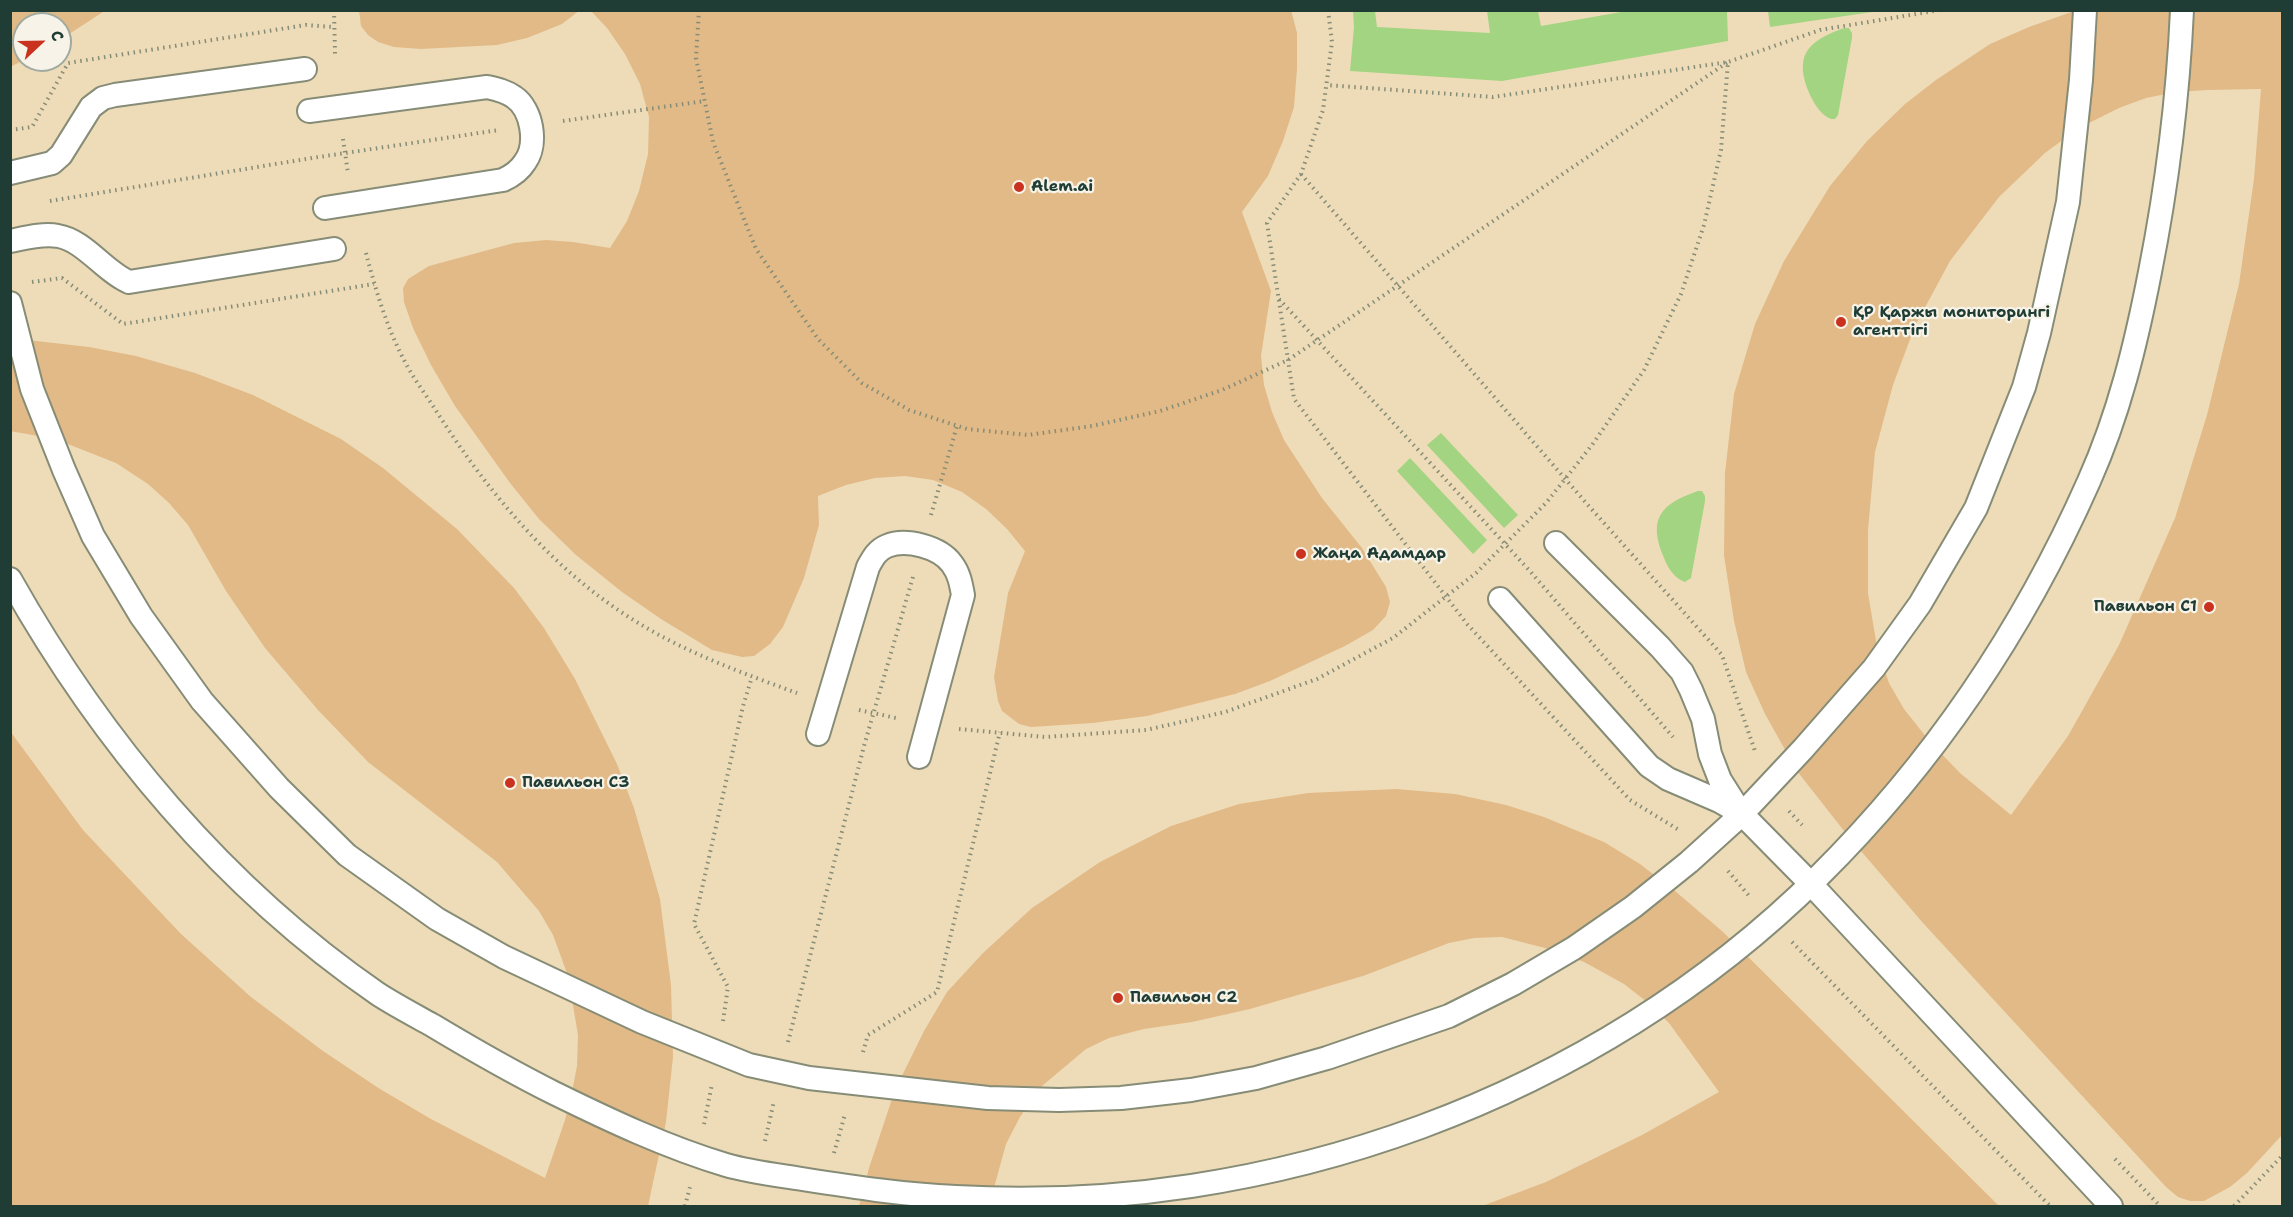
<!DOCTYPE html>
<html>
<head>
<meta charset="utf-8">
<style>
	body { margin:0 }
	#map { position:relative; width:2293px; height:1217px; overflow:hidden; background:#eedcb9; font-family:"Shantell Sans",sans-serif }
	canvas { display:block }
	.frame { position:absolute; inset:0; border:12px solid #1f3d34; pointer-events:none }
	.north { position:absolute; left:12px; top:12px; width:60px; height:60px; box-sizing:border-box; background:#f7f3e8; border:2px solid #a1aaa0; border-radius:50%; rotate:68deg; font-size:16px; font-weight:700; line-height:24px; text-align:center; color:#1f3d34 }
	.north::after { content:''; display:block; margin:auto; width:21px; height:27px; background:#c8321e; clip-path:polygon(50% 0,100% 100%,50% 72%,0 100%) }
</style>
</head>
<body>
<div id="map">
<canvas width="2293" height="1217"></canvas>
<div class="frame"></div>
<div class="north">С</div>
</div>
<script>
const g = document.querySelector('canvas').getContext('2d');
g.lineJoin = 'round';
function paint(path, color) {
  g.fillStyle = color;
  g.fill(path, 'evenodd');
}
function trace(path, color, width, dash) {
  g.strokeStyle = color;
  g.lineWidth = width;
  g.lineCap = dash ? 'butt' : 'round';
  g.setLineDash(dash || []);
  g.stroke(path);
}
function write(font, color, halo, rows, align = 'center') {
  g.font = font + ' "Shantell Sans",sans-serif';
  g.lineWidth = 4.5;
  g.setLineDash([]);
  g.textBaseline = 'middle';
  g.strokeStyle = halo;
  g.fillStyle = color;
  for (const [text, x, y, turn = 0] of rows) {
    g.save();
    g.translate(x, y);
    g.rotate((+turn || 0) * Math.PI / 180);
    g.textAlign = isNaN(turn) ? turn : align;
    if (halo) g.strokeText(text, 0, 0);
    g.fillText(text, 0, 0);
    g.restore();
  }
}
paint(new Path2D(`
	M1353,11H1375L1377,27L1490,33L1487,11H1538L1541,26L1627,11H1727L1728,41L1502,81L1350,71L1354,27Z
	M1768,11V10L1879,11L1770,27Z
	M1844,28H1849L1852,33V38L1838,115L1835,119H1831C1821,115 1815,105 1810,95C1793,56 1807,41 1844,28Z
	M1441,433L1518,515L1504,528L1427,445Z
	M1410,458L1487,540L1473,554L1397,471Z
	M1698,491H1702L1705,496V501L1691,578L1685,582C1674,578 1668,568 1664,558C1647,518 1661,504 1698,491Z`), '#a3d482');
paint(new Path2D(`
	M10,10H106L60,40V24H24V60L10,67Z
	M359,10H580L562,24L527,38L497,45L421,49L394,47L378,42L368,35L361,26Z
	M590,10H1291L1297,33V69L1294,107L1283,141L1268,176L1242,212L1271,291L1261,356L1264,385L1272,412L1284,440L1322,498L1362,548L1386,587L1390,602L1386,616L1373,630L1345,646L1270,681L1235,694L1147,716L1093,723L1031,727L1019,724L1002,711L998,701L994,677L1008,593L1025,551L1007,529L986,509L962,492L933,480L905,476L875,478L846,485L818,496L819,525L804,578L783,627L770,644L754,656L742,657L712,650L661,619L622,592L576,555L539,519L510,483L455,406L431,365L413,328L404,302L403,288L408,279L429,266L514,243L546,240L573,242L610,248L627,221L639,191L648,154L649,117L640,84L625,54L607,28Z
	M2077,10H2282V1135L2247,1173L2230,1187L2204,1201H2190L2178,1197L2166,1187L1923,923L1848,836L1797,771L1765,714L1746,672L1734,621L1724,555L1725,473L1734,394L1755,324L1784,261L1830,186L1867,141L1905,104L1936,80L1990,44L2029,27ZM2261,89L2254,179L2239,284L2207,415L2175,518L2119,645L2068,736L2011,815L1960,773L1931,743L1904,709L1889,683L1877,647L1868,593V530L1875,452L1893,385L1915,326L1950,261L1999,197L2045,153L2079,128L2119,108L2146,98L2176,92L2208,90Z
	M10,338L89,347L136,356L195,373L253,395L341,439L383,468L457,529L514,588L544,628L575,679L617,764L634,808L660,899L671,985L673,1057L666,1122L648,1206H10V731L83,830L181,934L251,997L323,1051L380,1089L431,1119L545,1178L565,1120L572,1092L577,1066L578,1035L568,976L553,935L539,911L497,862L368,762L318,710L265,648L226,591L188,525L169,503L148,484L116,463L55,439L10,431Z
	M1396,789L1455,794L1506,805L1544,817L1604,842L1640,864L1675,891L1722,931L1999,1206H1482L1546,1182L1642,1135L1719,1092L1669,1023L1647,1002L1624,984L1584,962L1545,948L1502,937L1474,938L1449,943L1363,976L1250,1009L1192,1022L1144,1029L1109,1038L1086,1049L1042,1086L1020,1117L1006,1144L989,1206H859L869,1168L895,1090L924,1031L947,992L983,953L1032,908L1100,862L1171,826L1239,804L1308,793Z`), '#e2ba87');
const lane = new Path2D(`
	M309,111L487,87C496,89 506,91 514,97C532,109 538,144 525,162C520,170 512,176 503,180L325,208
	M10,173L52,163L61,155L91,107L103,98L115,95L305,69
	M10,241C25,238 43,233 58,236C84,240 105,272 129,282L334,249
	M10,303L32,389L64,470L93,536L141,616L202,701L279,788L347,855L437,919L504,957L642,1022L749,1065L809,1078L988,1098L1059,1100L1121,1098L1191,1090L1256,1078L1327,1058L1449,1016L1513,984L1574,948L1633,907L1689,862L1742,814L1803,749L1874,668L1920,604L1976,508L2024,387L2039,333L2068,202L2081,80L2085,10
	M1556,543L1660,647L1682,672L1691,690L1703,719L1710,754L1720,780L1739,810
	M10,579C101,741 224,888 378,994C395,1005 414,1015 432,1025C472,1049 512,1072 554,1093C609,1120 666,1147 726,1165C750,1172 777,1175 802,1179C853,1187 904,1195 956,1197C1271,1215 1594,1099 1819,876C1933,763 2024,628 2089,481C2119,414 2136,344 2150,272C2167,186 2178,98 2182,10
	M1500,599L1649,766L1668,779L1719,801L1742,814L1811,884L2111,1206
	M818,734L868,567C873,558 877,550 887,546C906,538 940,547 952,564C959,573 961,584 963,595L919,757`);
trace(lane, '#868c76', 26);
trace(new Path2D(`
	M334,10L335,54
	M699,10L696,58L713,142L756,249L818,339L862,383L909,410L967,429L1028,435L1092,426L1160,411L1222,390L1288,360L1728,62L1493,97L1326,85
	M1328,10L1332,42L1323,110L1301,174L1267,223L1294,399L1467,624L1630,800L1679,830
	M563,121L705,101
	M10,130L32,127L68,63L306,25L333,27
	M343,139L348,173
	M1301,174L1587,504L1722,655L1756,754
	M50,201L312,158L499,130
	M366,253C375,288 387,328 404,360C412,376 423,391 433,406C486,490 553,572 640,624C687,653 745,674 797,693
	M32,282L62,278L123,324L374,284
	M1279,299L1529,570L1673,737
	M931,515L957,426
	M859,710L896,718
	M959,729L1045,737L1146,730L1225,712L1317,679L1393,638L1476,573L1546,503L1592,445L1644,370L1681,294L1704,225L1721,150L1728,62L1820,30L1940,10
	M1789,811L1802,825
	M1728,871L1750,897
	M1792,942L2050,1206
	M723,1021L728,987L694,924L743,706L752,677
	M788,1042L864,746L913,577
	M863,1052L868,1035L937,992L1000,732
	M704,1124L712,1084
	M765,1141L774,1101
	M834,1153L845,1114
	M2115,1159L2160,1206
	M685,1206L690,1187
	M2234,1206L2282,1156`), '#868c76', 4, [1.5, 4.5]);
trace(lane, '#fff', 22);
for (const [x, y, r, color] of [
	[1019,187,6,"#c8321e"],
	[1841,322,6,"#c8321e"],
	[1301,554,6,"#c8321e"],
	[2209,607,6,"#c8321e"],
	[510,783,6,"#c8321e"],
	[1118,998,6,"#c8321e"]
]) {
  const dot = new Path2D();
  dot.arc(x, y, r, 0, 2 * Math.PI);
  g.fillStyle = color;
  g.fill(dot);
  trace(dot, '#f7f3e8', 2);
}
write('bold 16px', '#1f3d34', '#f7f3e8', [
	["Alem.ai",1031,187],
	["ҚР Қаржы мониторингі",1853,313],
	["агенттігі",1853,331],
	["Жаңа Адамдар",1313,554],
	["Павильон С1",2197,607,"right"],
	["Павильон С3",522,783],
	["Павильон С2",1130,998]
], 'left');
</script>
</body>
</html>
